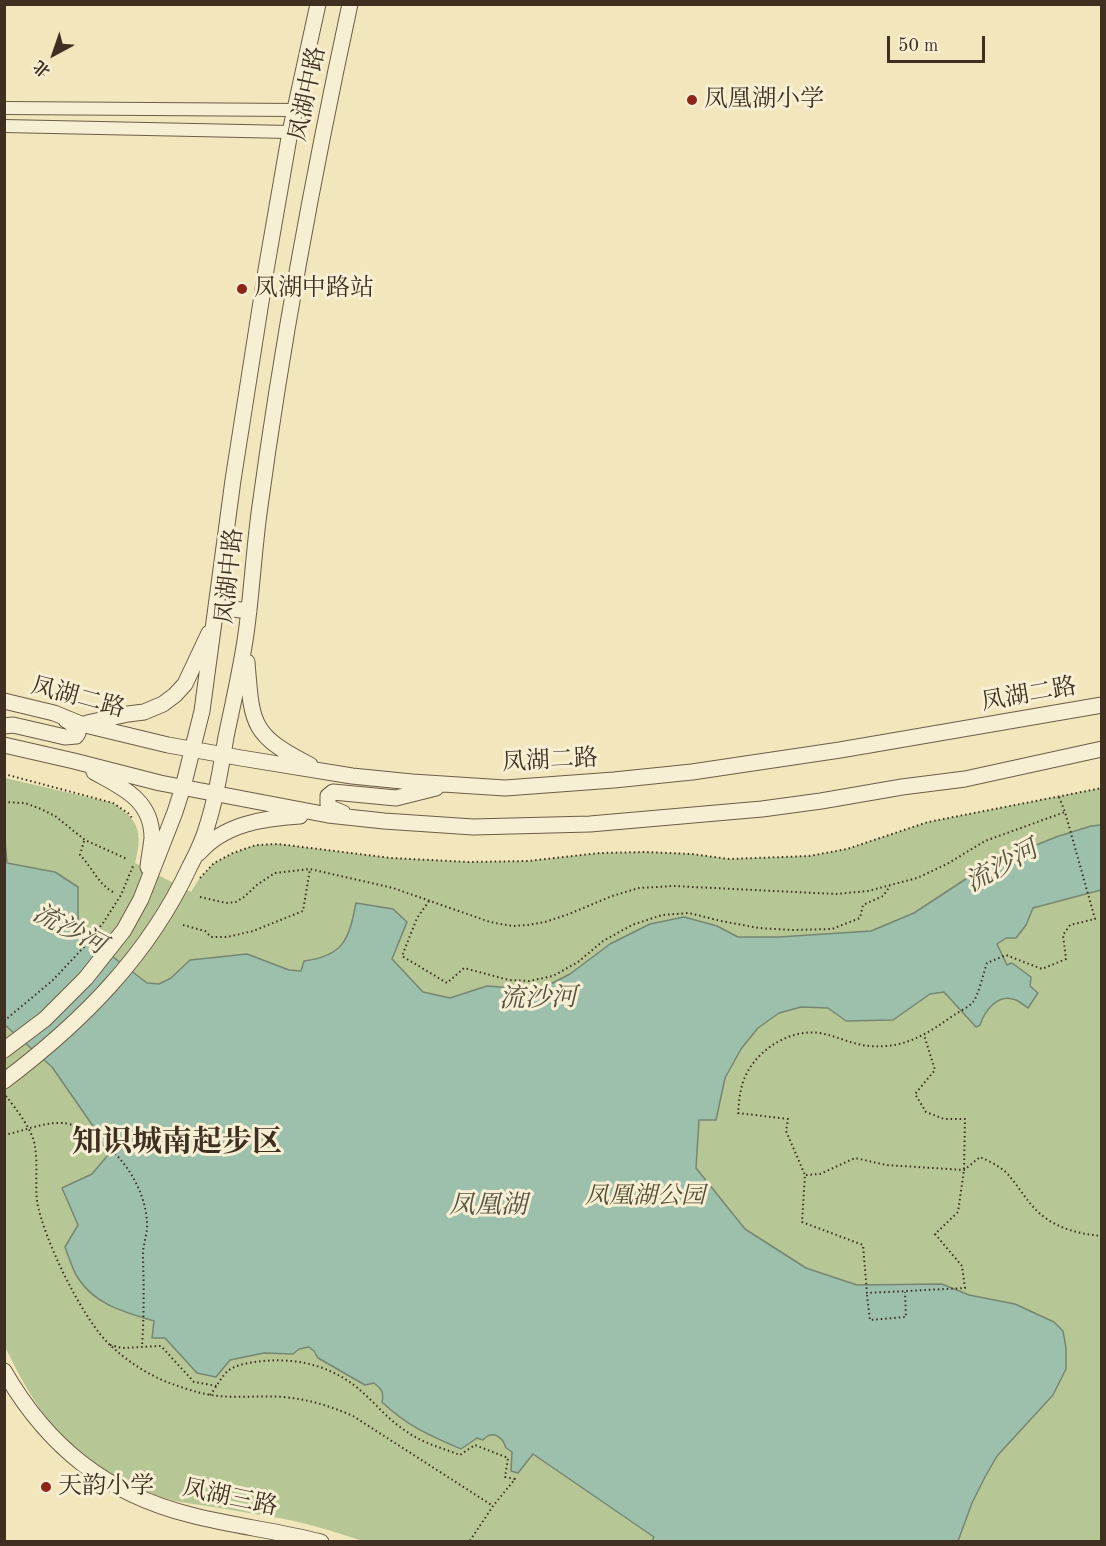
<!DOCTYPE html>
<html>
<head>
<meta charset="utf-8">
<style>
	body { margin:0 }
	#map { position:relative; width:1106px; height:1546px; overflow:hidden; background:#f2e6bc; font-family:"Old Standard TT","Noto Serif SC",serif }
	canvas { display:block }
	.frame { position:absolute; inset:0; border:6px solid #3f2f20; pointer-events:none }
	.north { position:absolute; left:24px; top:24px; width:60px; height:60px; -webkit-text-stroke:4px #f7efd3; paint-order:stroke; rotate:220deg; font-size:16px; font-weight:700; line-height:24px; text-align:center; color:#3f2f20 }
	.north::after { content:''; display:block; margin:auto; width:21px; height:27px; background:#3f2f20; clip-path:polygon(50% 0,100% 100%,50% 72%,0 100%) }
	.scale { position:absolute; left:887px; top:36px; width:98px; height:27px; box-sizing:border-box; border:3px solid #3f2f20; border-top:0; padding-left:8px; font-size:18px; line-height:21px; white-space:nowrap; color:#3f2f20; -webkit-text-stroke:4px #f7efd3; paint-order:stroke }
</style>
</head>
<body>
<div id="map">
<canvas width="1106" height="1546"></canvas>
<div class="frame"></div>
<div class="north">北</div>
<div class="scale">50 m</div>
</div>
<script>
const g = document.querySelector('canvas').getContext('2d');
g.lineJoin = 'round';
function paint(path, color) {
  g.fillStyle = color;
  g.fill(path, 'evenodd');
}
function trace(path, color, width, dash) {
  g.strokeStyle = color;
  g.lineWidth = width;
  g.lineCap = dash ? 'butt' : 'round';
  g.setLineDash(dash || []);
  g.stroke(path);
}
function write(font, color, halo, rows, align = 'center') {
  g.font = font + ' "Old Standard TT","Noto Serif SC",serif';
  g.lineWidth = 6;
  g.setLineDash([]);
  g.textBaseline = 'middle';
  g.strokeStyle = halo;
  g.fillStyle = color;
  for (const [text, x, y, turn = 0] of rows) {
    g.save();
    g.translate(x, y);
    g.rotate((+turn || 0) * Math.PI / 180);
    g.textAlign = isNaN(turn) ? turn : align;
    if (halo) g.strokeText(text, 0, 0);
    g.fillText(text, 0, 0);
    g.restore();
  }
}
paint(new Path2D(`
	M5,778L113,803C139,820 143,832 135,863L191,892L199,879L214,863L233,853L256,845L278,844L391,858L469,862L528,861L600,853L645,852L692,854L729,859L809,856L847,849L928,822L1101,788V1541H363C335,1532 307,1523 279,1518C255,1514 231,1510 207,1506C196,1504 185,1503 175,1501C135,1490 97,1470 68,1442C40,1415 22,1381 5,1347Z`), '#b6c694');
const water = new Path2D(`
	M1101,825V890L1033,908L1026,925L1016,938H1006L997,944L1007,965L1012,963L1031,977L1030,986L1038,993L1028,1008C1024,1005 1020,1002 1016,1000C998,993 985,1010 980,1025L976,1027L944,992L930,994L893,1020L846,1021L828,1008L801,1007L779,1013L758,1028L741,1049L725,1078L716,1120H699L696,1168L745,1229L806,1268L857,1285L942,1284L969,1295L1015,1304L1054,1322L1063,1331L1066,1348V1369L1053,1395L997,1456L985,1477L972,1503L958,1541H652L654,1537L533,1454L518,1473L511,1471L512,1452L506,1448C503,1437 492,1429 483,1440L477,1438L461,1449C429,1435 407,1426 382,1402C384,1393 382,1389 374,1383L365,1385L318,1358L314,1351L309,1347L299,1349L293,1354L264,1353L230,1360L216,1377L197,1373L165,1338H152L154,1321C125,1312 95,1305 78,1278C72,1269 69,1257 65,1247L78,1225L62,1188L92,1174L108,1155L93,1126L52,1067L5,1025V840L7,863L55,872L78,887V930L147,983L159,984L171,978L190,960L247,954L289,970L301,971L304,961C344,956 349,939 356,903L393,909L407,922L392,959L423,992L450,998L487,986L539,990L570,974L610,944L650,924L684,917L717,926L738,937H779L871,931L914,913L987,865L1056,837L1091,826Z`);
paint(water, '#9cc0ab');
trace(water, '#778673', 1.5);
const minor = new Path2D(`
	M4,108L295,110
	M4,126L290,132`);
const tertiary = new Path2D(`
	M217,607L249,611
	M247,662C252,725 251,735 310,765
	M4,701L54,713L81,724L168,745L241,758L352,776L412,782L505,788L614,780L692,772L840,750L1102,705
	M87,723L128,714L144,712L163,704L175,695L185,684L209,633
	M4,726L13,725L65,737L76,736L78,733C76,726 72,723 66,720
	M4,745L74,761L160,783L328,815L384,821L473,827L590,824L762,809L821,801L902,787L965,779L1102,749
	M94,772C123,788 152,800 152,838C151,848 149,857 148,867
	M343,813L331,808L328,804V796L333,792L396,798L436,788
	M199,853C224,824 264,818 300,816
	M4,1050L45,1019L86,978L124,930L141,899L175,812L183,787L202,711L233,480L266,270L290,132L318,4
	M4,1081C82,1022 149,955 190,866C197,853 204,838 208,823C217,795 221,766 226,737C233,703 241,669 246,634C252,591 254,548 260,506C283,337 314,171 350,4
	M4,1371C47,1446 106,1494 191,1515C234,1526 278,1531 321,1542`);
trace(minor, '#6c5d47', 14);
trace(tertiary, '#6c5d47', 17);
trace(new Path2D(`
	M4,774L113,803L128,813L132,818
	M1059,797L1065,812
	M4,802L25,803L41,809L55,816L85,840L127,859
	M84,841L80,855C92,867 98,884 113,892
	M200,878L214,863L233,853L256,845L278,844L391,858L469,862L528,861L600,853L645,852L692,854L729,859L809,856L847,849L928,822L1102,788
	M200,897L226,903L236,902L244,897L258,884L275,873L310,869L393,888L490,922L512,926L528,925L545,922L569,914L612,896L639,888L673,886L836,894L868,891L917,878L947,864L985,841L1065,812L1095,919L1070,925L1063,935L1066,959L1042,969L1006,955L987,963C984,971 978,997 973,1002C969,1007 960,1011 954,1015C927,1034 904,1049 870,1046C853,1045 837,1036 820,1033C786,1028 747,1056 741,1090C739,1097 739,1105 738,1113L788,1119L786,1131L805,1175L802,1222L863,1245L867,1293L965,1288L962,1266L935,1234L958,1212L964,1170L965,1119H944L926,1112L915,1094L935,1070L924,1035
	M429,901L417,918L402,956L447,983L464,968L509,980L529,981L553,976L578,962L603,941L632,925L662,915L689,913L721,921L759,928L792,930L832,929L860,918L863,905L883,896L890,886
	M183,925L205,931L211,937H227L253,931L303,911L310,869
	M4,1021L53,980L84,947L103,923L121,895L133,866
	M6,1096C16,1109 33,1130 35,1147C38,1164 35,1183 37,1201C43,1238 83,1320 110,1345C127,1361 147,1374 167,1382C181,1387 197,1393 211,1395C235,1399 259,1395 283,1397C308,1399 330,1406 353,1416L493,1506
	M4,1135C24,1131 43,1122 63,1123C75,1124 87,1132 96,1138C124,1156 145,1189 147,1222C148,1234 142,1246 143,1258C144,1287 144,1317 142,1346
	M806,1175L820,1174L855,1158L886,1165L964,1170L980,1157C991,1162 1004,1168 1011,1178C1020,1189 1027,1201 1037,1211C1055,1228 1078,1234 1102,1236
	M867,1295L870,1320L906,1317L905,1292
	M110,1345L122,1348L161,1346L194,1382L217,1386
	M210,1395C216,1388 222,1375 229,1370C237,1365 246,1363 255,1362C289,1357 323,1363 351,1383C371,1397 385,1418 406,1431C422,1443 442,1448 460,1455L475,1445L508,1458L505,1477L515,1479L493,1506L469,1542`), '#3f2f20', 2, [1.5, 3]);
trace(minor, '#f7efd3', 12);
trace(tertiary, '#f7efd3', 15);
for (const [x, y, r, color] of [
	[692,100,6,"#8f2418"],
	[242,289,6,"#8f2418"],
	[46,1487,6,"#8f2418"]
]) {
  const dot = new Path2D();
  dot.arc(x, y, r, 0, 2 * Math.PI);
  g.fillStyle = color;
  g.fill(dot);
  trace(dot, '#f7efd3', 2);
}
write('24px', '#3f2f20', '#f7efd3', [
	["凤湖中路",308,94,-78],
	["凤湖中路",230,576,-84],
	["凤湖二路",1029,695,-10],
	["凤湖二路",78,698,15],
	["凤湖二路",550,761,-3],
	["凤湖三路",230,1498,12]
]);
write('24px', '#3f2f20', '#f7efd3', [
	["凤凰湖小学",704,100],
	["凤湖中路站",254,289],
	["天韵小学",58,1487]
], 'left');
write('italic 24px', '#574d37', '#f7efd3', [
	["凤凰湖公园",645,1197]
]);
write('italic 26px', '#565343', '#f7efd3', [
	["流沙河",1002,867,-29],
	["流沙河",69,930,28],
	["流沙河",538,999,-1],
	["凤凰湖",488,1206]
]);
write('bold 30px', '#3f2f20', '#f7efd3', [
	["知识城南起步区",177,1143]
]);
</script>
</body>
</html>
